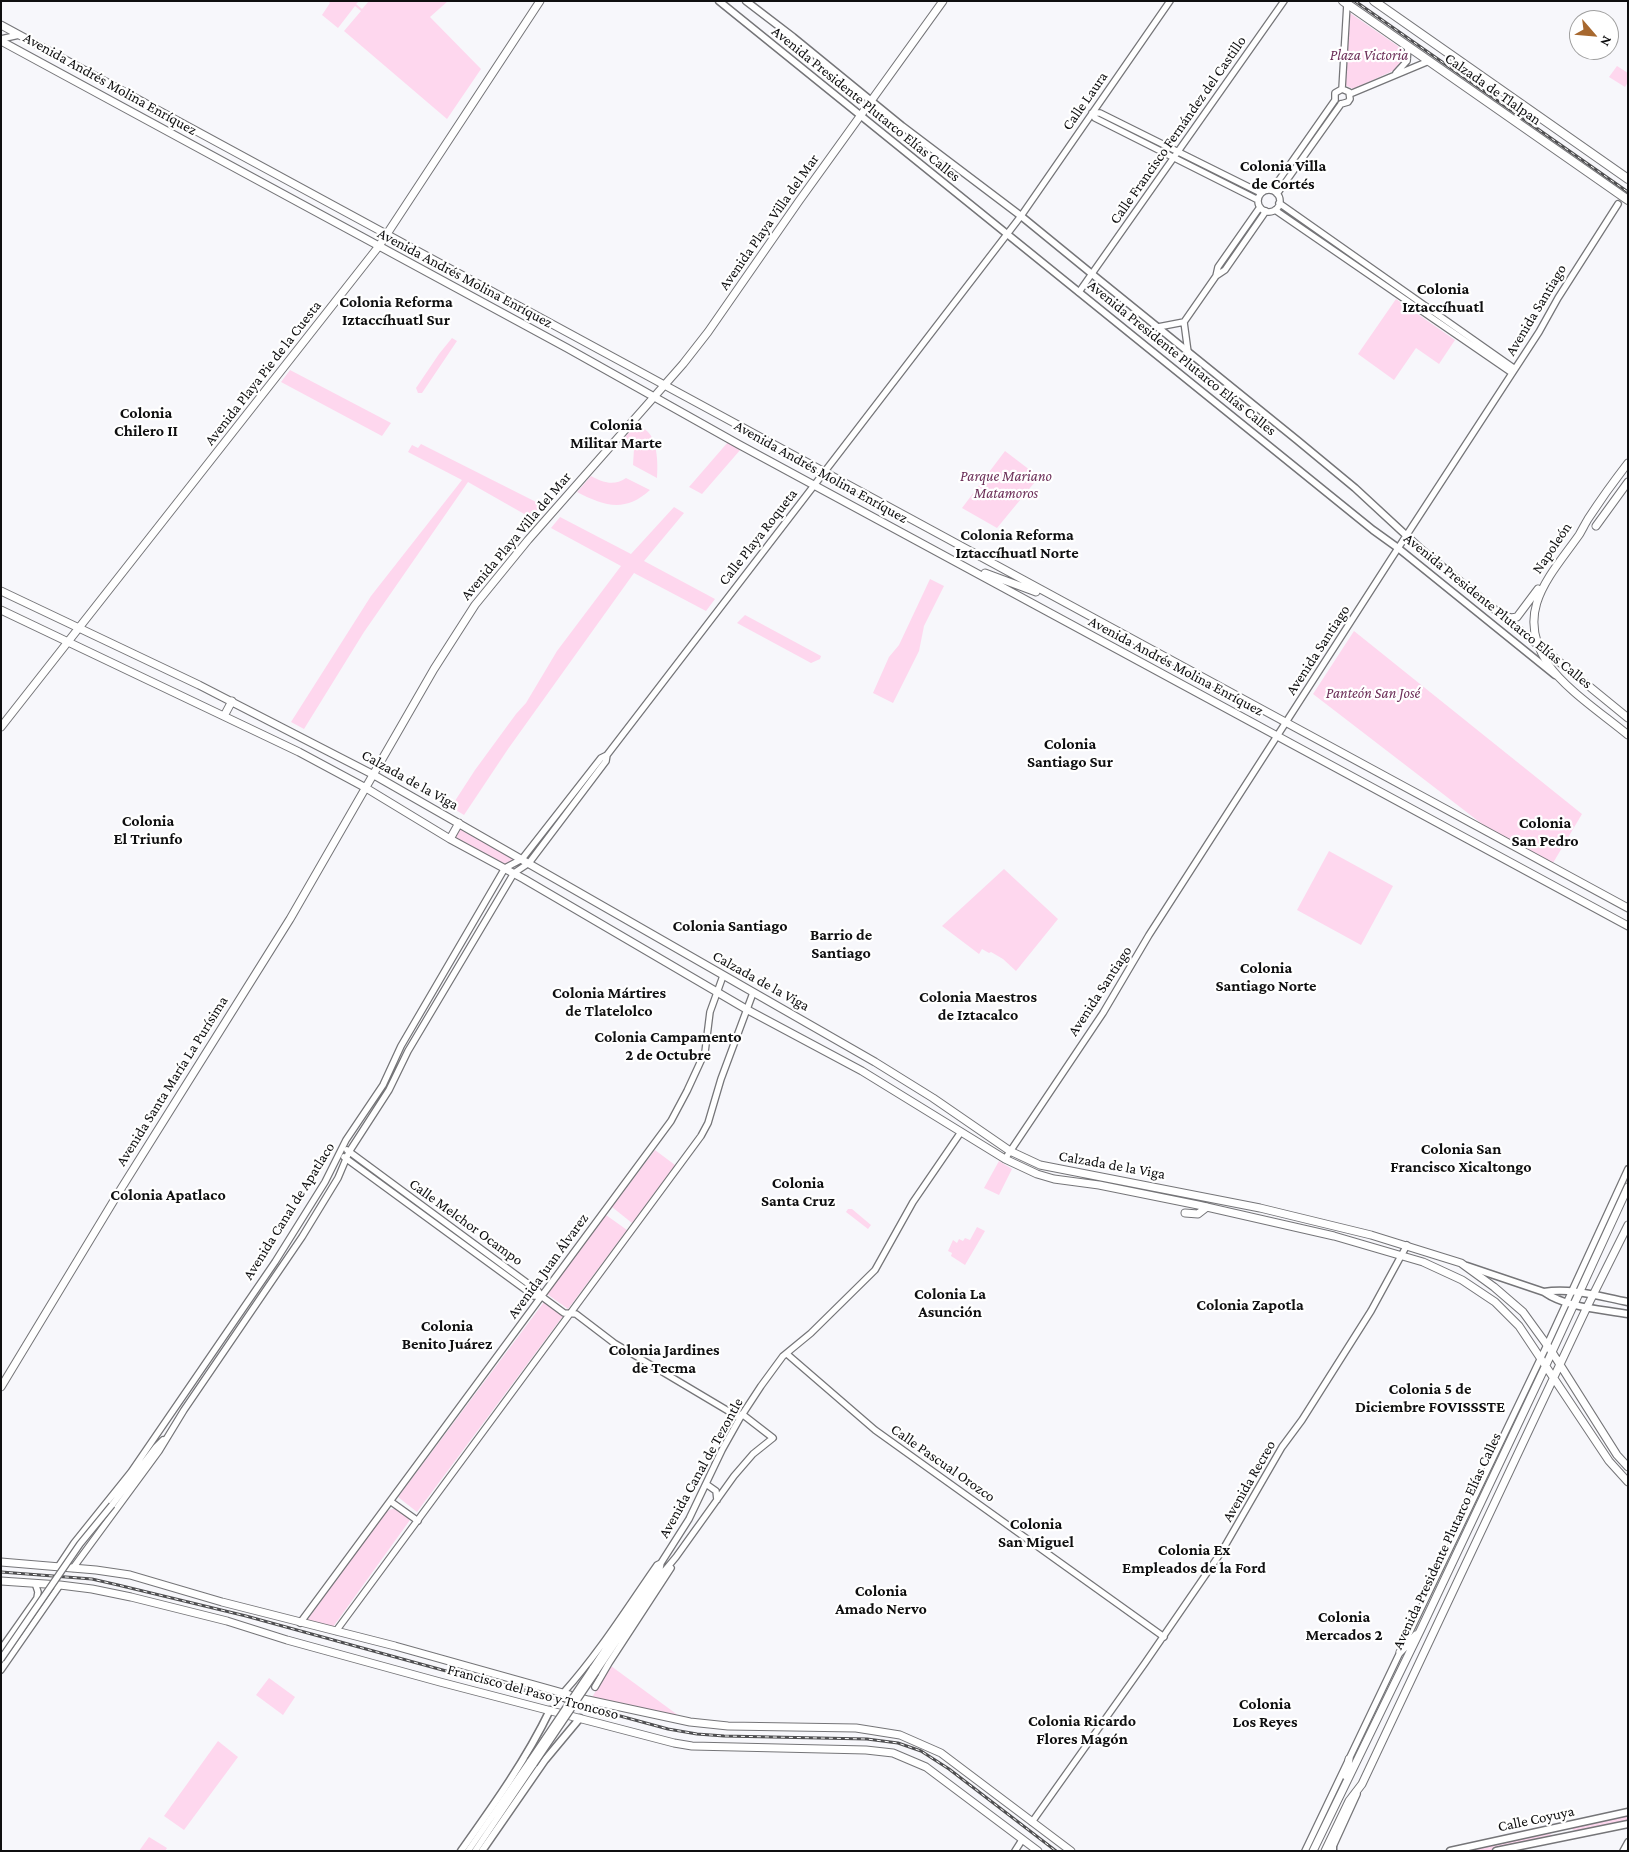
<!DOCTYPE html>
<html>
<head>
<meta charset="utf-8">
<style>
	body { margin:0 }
	#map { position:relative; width:1629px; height:1852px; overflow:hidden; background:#f7f7fb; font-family:"Crimson Pro",serif }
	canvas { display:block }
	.frame { position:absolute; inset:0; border:2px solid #0f0f10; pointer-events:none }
	.north { position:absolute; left:1569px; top:10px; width:50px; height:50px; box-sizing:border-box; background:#fff; border:1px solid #9f9f9f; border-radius:50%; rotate:117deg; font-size:14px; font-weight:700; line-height:20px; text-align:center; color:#0f0f10 }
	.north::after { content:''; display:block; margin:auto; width:18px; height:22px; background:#a7682f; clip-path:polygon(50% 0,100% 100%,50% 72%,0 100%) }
</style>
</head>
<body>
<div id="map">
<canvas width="1629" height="1852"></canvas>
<div class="frame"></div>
<div class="north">N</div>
</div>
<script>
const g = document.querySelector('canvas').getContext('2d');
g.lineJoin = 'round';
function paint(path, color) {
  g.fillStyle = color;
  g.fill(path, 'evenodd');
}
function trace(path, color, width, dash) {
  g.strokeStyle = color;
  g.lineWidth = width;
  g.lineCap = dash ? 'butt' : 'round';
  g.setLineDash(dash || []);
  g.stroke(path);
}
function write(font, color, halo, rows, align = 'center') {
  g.font = font + ' "Crimson Pro",serif';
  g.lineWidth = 4.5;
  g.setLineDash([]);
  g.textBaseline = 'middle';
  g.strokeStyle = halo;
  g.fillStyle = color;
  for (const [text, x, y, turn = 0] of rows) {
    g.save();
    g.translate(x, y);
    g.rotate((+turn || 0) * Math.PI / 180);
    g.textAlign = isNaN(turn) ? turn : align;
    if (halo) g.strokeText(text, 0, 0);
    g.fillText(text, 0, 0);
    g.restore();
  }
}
paint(new Path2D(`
	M328,1H359L356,4L362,9L369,1H448L430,17L481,69L447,119L344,31L361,11L355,6L338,28L322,15L330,3Z
	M1350,13L1405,51L1406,58L1397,69L1353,89L1343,84L1348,16Z
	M1617,66L1628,73V82L1625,87L1609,77Z
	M1396,299L1455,340L1439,364L1416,348L1394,380L1358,354Z
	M452,338L457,341L422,393H418L416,388L439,354Z
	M290,370L391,423L382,436L281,382Z
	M636,425C639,427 644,428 647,431C658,441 658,465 657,478L633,465L634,449L623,439Z
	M728,442L741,449L702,494L689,487Z
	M421,444L544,506L533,519L468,482L364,632L304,729L291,722L371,596L462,480L408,452L412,445L418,448Z
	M1005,451L1039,477L997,528L962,508Z
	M591,476C604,483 614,486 626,478L650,490C625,513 604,506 577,492Z
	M674,507L684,513L644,561L715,599L706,611L634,573L508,749L464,815L451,807L475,770L516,714L526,703L557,651L621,566L551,528L560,517L631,554Z
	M930,579L944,586L924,626L919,651L893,703L873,693L889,657L899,645Z
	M745,615L821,656L820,659L811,663L737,623Z
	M1354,631L1582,814L1553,863L1507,840L1486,827L1313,694Z
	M460,825L515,857L505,867L452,838Z
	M1329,851L1393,886L1361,945L1297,910Z
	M1004,869L1058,919L1016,971L1003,959L991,952L989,953L982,949L979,954L942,926Z
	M655,1150L675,1165L632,1223L612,1207Z
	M999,1161L1012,1169L999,1195L984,1188Z
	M848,1209H852L871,1225L868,1229L846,1212Z
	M606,1215L627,1230L568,1309L547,1294Z
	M977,1227L985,1231L965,1265L951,1256L952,1253L948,1251L953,1240L957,1243L959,1239L963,1241L965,1238L970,1240Z
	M544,1302L563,1316L417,1512L398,1497Z
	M396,1508L407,1515L410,1520L333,1627L307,1620L385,1513L389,1510Z
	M611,1666L686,1721L591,1699Z
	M269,1678L295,1697L283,1715L256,1695Z
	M218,1741L238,1757L184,1830L164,1816Z
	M1628,1814V1822L1578,1832L1570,1828Z
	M1547,1833L1552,1835L1490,1851H1467Z
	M149,1837L167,1848L165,1851H139Z`), '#fed7ee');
trace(new Path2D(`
	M1618,204L1628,191`), '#d4d4d8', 5.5, [5.5, 3]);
const tertiary = new Path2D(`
	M1,39L19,35
	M1396,73L1407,61L1408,47
	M1342,89L1347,4
	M1350,94L1429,61
	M1335,100V93L1342,89
	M1341,104L1348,102L1350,99L1349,92L1342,89
	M1092,113H1100L1261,193
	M1092,113L1095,118L1258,200
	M1272,190L1335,100
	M1258 201a11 11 0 1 1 22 0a11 11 0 1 1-22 0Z
	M1277,194L1341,104
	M1279,203L1515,369
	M1275,210L1512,373
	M1216,276L1218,267L1260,207
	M1079,292L1284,1
	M1184,322L1188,352
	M1158,327L1184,322L1216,276L1225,270L1266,211
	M347,1150L538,1291L541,1296L564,1313L576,1314L614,1343L740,1418
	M344,1157L534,1296H541
	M1005,1159L1103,1013L1149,935L1391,559L1539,332L1558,298L1618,204
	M787,1354L875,1430L1164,1637
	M706,1484L716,1491L717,1500
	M390,1501L418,1521
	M112,1505L156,1447L163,1440
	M58,1567L74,1543L131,1472L275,1262L325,1182L346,1140L383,1085L401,1046L505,868L522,859L601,758L607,755L1021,216L1170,1
	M73,1568L159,1451L184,1410L302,1237L338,1178L349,1152L389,1090L408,1051L514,873L529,863L606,761L607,755
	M300,1623L671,1121L687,1091L705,1052L710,1012L723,976
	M336,1631L701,1136L708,1123L721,1079L753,993
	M1,1649L37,1598L38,1592L35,1583
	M592,1669L660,1568L661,1563
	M1,1670L60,1585
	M596,1672L661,1575L676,1557L734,1476L753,1454L773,1438L742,1414
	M595,1687L609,1663L671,1568
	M564,1692C599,1653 627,1608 657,1565L661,1563L689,1519L722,1450L740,1418L761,1386L783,1356L811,1333L875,1270L913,1202L961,1132
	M1032,1822L1145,1663L1222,1551L1282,1447L1302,1420L1371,1311L1407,1245
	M468,1851L530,1761
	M475,1851L534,1764
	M1015,1851L1022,1840
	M1305,1851L1547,1345L1628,1169
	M1331,1851L1357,1794
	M1623,1851L1628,1842`);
const secondary = new Path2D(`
	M719,1L1373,530L1398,548L1555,675
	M746,1L793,37L902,126L1021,216L1092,274L1297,440L1355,488L1422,550L1539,646
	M1467,1266L1544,1292C1567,1308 1601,1309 1628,1314
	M1544,1292C1571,1287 1601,1297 1628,1302
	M461,1851C493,1806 526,1760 550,1710
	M482,1851L545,1760L580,1718
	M1333,1851V1847
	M1450,1851L1628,1812
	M1496,1851L1628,1824`);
const primary = new Path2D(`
	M1,25L1628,908
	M1,41L567,348L738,444L1628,926
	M1628,463C1614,481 1601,499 1588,519C1585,524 1582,530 1579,535C1550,576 1513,612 1548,664C1565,689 1604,715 1628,735
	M1596,526L1628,482
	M985,573L1036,592
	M1,591L199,685L374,775L875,1062L933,1098L1010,1151L1040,1165L1260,1208L1371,1235L1461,1263L1494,1287L1523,1312L1552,1352L1617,1455L1628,1467
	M1,610L299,752L366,788L450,839L524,879L746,1009L862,1071L1005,1159L1037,1174L1054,1179L1099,1185L1198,1205L1334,1236L1423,1262L1462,1280L1495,1302L1519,1326L1609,1461L1628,1482
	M1503,615L1511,618L1517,617L1538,589
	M1541,647L1628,718
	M224,716L232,701
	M1,727L379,246L540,1
	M450,839L459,823
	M1185,1213L1198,1214L1207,1207
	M1,1387L119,1192L290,919L434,669L475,605L528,540L683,364L708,332L799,201L943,1
	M1,1562L96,1570L130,1575L222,1602L395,1646L588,1700L690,1722L728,1726L856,1728L900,1735L941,1753L1071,1851
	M1,1581L60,1585L92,1589L131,1597L227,1621L287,1640L440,1682L674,1743L692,1746L866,1750L893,1753L926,1767L1038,1851
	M1400,1652L1416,1635
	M1346,1776L1349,1759
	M1313,1851L1421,1629L1546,1365L1628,1187
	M1325,1851L1349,1801L1362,1784L1587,1307L1628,1225`);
const trunk = new Path2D(`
	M1343,1L1628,200
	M1374,1L1628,179`);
trace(tertiary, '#757578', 8);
trace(secondary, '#757578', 9);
trace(primary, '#757578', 9);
trace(trunk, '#757578', 10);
trace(tertiary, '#fff', 5.5);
trace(secondary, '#fff', 6);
trace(primary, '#fff', 7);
trace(trunk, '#fff', 8);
const rail = new Path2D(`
	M1355,1L1628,192
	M1,1572L92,1579L118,1585L246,1616L457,1674L491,1681L668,1729L697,1734L724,1736L867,1739L898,1743L921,1751L949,1769L1056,1851`);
trace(rail, '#4f4f51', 3);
trace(rail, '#fff', 1, [4]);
const tertiaryBridge = new Path2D(`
	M1,1659L80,1544L112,1505
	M530,1761L592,1669
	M534,1764L596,1672`);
trace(tertiaryBridge, '#757578', 8, []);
trace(tertiaryBridge, '#fff', 5.5);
write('italic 15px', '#6c2f58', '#fff', [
	["Plaza Victoria",1369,55],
	["Parque Mariano",1006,476],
	["Matamoros",1006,493],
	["Panteón San José",1373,693]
]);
write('15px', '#0f0f10', '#fff', [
	["Avenida Andrés Molina Enríquez",110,84,29],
	["Calzada de Tlalpan",1493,89,35],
	["Calle Laura",1085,101,-55],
	["Avenida Presidente Plutarco Elías Calles",866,104,39],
	["Calle Francisco Fernández del Castillo",1178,130,-55],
	["Avenida Playa Villa del Mar",769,222,-55],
	["Avenida Andrés Molina Enríquez",465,278,28],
	["Avenida Santiago",1536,310,-59],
	["Avenida Presidente Plutarco Elías Calles",1182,358,39],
	["Avenida Playa Pie de la Cuesta",263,373,-52],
	["Avenida Andrés Molina Enríquez",821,472,29],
	["Avenida Playa Villa del Mar",516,536,-50],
	["Calle Playa Roqueta",758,537,-52],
	["Napoleón",1552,548,-56],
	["Avenida Presidente Plutarco Elías Calles",1498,611,39],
	["Avenida Santiago",1318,650,-57],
	["Avenida Andrés Molina Enríquez",1176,666,28],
	["Calzada de la Viga",410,780,29],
	["Calzada de la Viga",761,981,29],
	["Avenida Santiago",1100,991,-57],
	["Avenida Santa María La Purísima",172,1081,-58],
	["Calzada de la Viga",1112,1165,10],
	["Avenida Canal de Apatlaco",289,1211,-58],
	["Calle Melchor Ocampo",466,1222,36],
	["Avenida Juan Álvarez",548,1266,-54],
	["Calle Pascual Orozco",943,1463,35],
	["Avenida Canal de Tezontle",701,1468,-61],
	["Avenida Recreo",1249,1481,-60],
	["Avenida Presidente Plutarco Elías Calles",1447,1541,-65],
	["Francisco del Paso y Troncoso",533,1692,15],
	["Calle Coyuya",1536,1819,-12]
]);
write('bold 16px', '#0f0f10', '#fff', [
	["Colonia Villa",1283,166],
	["de Cortés",1283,184],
	["Colonia",1443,289],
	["Iztaccíhuatl",1443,307],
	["Colonia Reforma",396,302],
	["Iztaccíhuatl Sur",396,320],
	["Colonia",146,413],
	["Chilero II",146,431],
	["Colonia",616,425],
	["Militar Marte",616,443],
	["Colonia Reforma",1017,535],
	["Iztaccíhuatl Norte",1017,553],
	["Colonia",1070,744],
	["Santiago Sur",1070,762],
	["Colonia",148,821],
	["El Triunfo",148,839],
	["Colonia",1545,823],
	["San Pedro",1545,841],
	["Colonia Santiago",730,926],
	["Barrio de",841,935],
	["Santiago",841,953],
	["Colonia",1266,968],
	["Santiago Norte",1266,986],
	["Colonia Mártires",609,993],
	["de Tlatelolco",609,1011],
	["Colonia Maestros",978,997],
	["de Iztacalco",978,1015],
	["Colonia Campamento",668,1037],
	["2 de Octubre",668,1055],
	["Colonia San",1461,1149],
	["Francisco Xicaltongo",1461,1167],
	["Colonia",798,1183],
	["Santa Cruz",798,1201],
	["Colonia Apatlaco",168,1195],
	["Colonia La",950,1294],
	["Asunción",950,1312],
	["Colonia Zapotla",1250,1305],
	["Colonia",447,1326],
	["Benito Juárez",447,1344],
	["Colonia Jardines",664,1350],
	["de Tecma",664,1368],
	["Colonia 5 de",1430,1389],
	["Diciembre FOVISSSTE",1430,1407],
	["Colonia",1036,1524],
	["San Miguel",1036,1542],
	["Colonia Ex",1194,1550],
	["Empleados de la Ford",1194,1568],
	["Colonia",881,1591],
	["Amado Nervo",881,1609],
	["Colonia",1344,1617],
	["Mercados 2",1344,1635],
	["Colonia",1265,1704],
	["Los Reyes",1265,1722],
	["Colonia Ricardo",1082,1721],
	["Flores Magón",1082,1739]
]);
</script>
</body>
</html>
